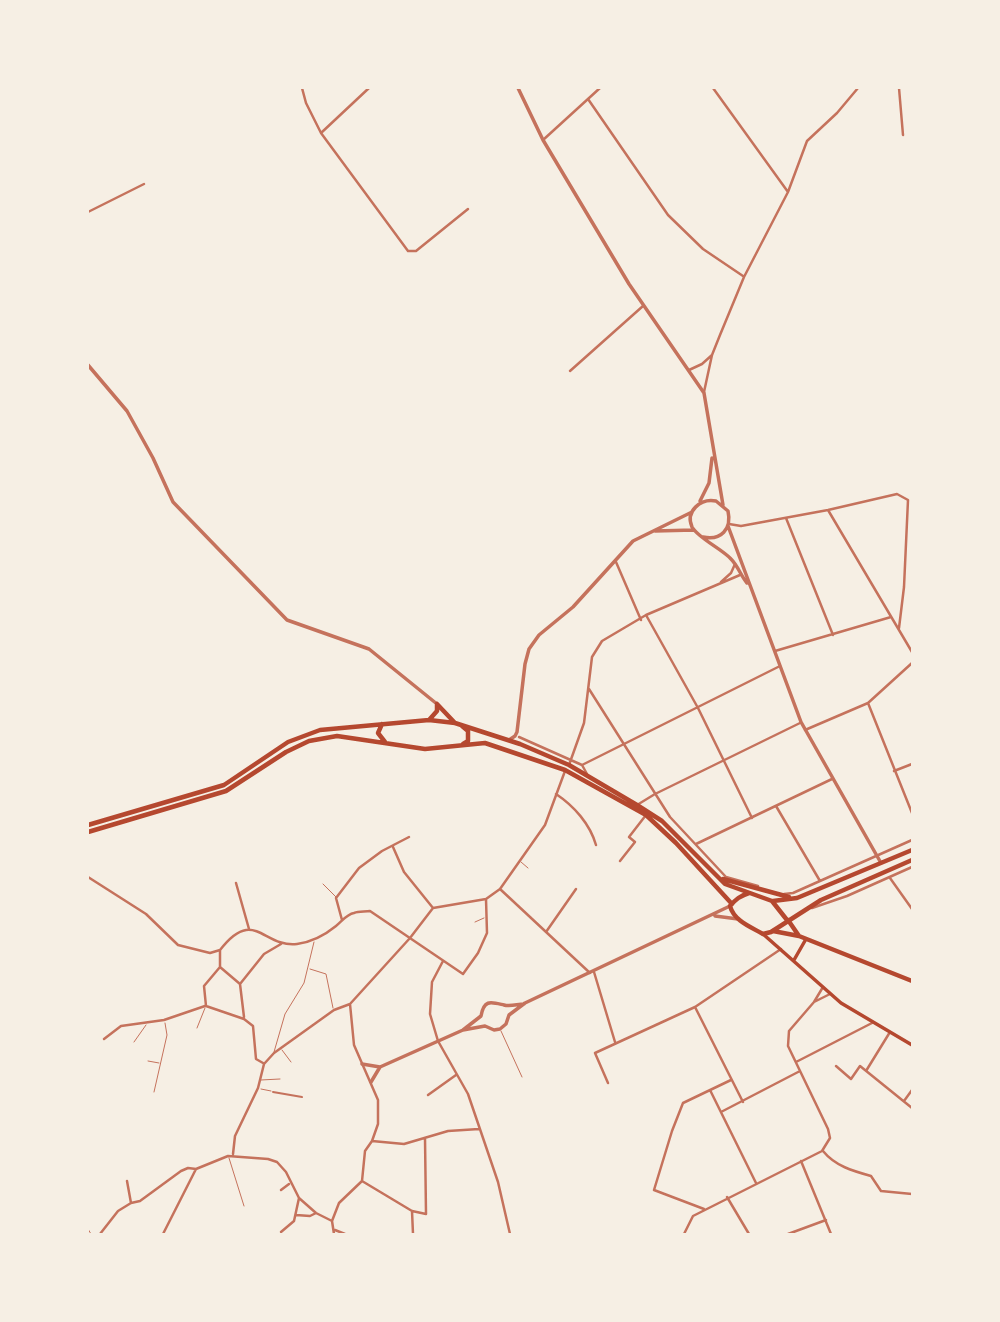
<!DOCTYPE html>
<html>
<head>
<meta charset="utf-8">
<style>
	body { margin:0 }
	#map { position:relative; width:1000px; height:1322px; overflow:hidden; background:#f6efe4; font-family:Georgia,serif }
	canvas { display:block }
	.frame { position:absolute; inset:0; border:89px solid #f6efe4; pointer-events:none }
</style>
</head>
<body>
<div id="map">
<canvas width="1000" height="1322"></canvas>
<div class="frame"></div>
</div>
<script>
const g = document.querySelector('canvas').getContext('2d');
g.lineJoin = 'round';
function trace(path, color, width, dash) {
  g.strokeStyle = color;
  g.lineWidth = width;
  g.lineCap = dash ? 'butt' : 'round';
  g.setLineDash(dash || []);
  g.stroke(path);
}
trace(new Path2D(`
	M521,862L528,868
	M323,884L336,897
	M475,922L484,918
	M310,969L326,974L333,1008
	M197,1028L205,1008
	M501,1031L522,1077
	M134,1042L146,1025
	M282,1050L291,1062
	M274,1052L285,1014L304,983L314,942
	M148,1061L159,1063
	M261,1080L280,1079
	M261,1089L271,1091
	M154,1092L167,1035L165,1023
	M229,1158L244,1206
	M88,1229L91,1234`), '#c5725c', 1);
trace(new Path2D(`
	M273,1092L302,1097`), '#c5725c', 2);
trace(new Path2D(`
	M302,88L306,103L321,133L408,251H416L468,209
	M713,88L788,192
	M899,88L903,135
	M588,99L668,215L703,249L743,276
	M321,133L369,88
	M543,140L600,88
	M88,212L144,184
	M689,370L702,364L712,355
	M570,371L643,306
	M704,392L712,355L720,335L744,277L788,192L807,141L837,113L858,88
	M828,510L912,652
	M786,518L833,635
	M729,524L741,526L828,510L897,494L908,500L904,587L899,628
	M616,562L641,620
	M721,582L731,573L735,564
	M646,615L698,708L752,818
	M775,651L891,617
	M589,689L670,817L726,877L758,886
	M868,703L912,813
	M805,730L868,703L912,663
	M519,737L582,765
	M569,765L584,723L592,657L602,641L646,615L740,575
	M894,771L912,764
	M587,774L582,765L780,666
	M556,794C574,806 590,824 596,845
	M637,805L655,794L800,723
	M776,806L820,881
	M696,844L832,779
	M393,847L404,872L433,908
	M620,861L635,842L629,837L646,815
	M88,877L146,914L178,945L210,953L220,950
	M890,878L912,909
	M236,883L249,929
	M500,889L590,973
	M784,894L793,893L912,840
	M812,908L847,896L912,867
	M342,920L336,898L359,868L382,851L409,837
	M546,932L576,889
	M220,950C254,906 263,948 297,944C312,942 325,935 336,926C342,921 347,914 354,913C359,911 365,912 370,911L463,974L478,953L487,933L486,899
	M220,950V967L204,986L206,1006L244,1019L253,1026L256,1059L263,1063
	M443,961L432,982L430,1014L438,1041L468,1094L498,1182L510,1234
	M220,967L240,984L244,1017
	M594,972L615,1042
	M240,984L264,954L281,944
	M814,1002L830,994
	M695,1007L743,1102
	M104,1039L121,1026L164,1020L205,1006
	M796,1062L872,1023
	M836,1066L851,1079L860,1066L912,1108
	M866,1071L890,1032
	M608,1083L595,1053L695,1007L781,949
	M710,1090L756,1183
	M428,1095L456,1075
	M904,1101L912,1090
	M721,1112L800,1071
	M372,1141L404,1144L448,1131L479,1129
	M823,1151C835,1166 853,1171 871,1176L881,1191L912,1194
	M233,1154L235,1136L258,1088L264,1064L274,1053L334,1010L350,1004
	M801,1161L831,1234
	M127,1181L131,1203
	M362,1181L412,1211L426,1214L425,1138
	M281,1190L289,1184
	M727,1197L749,1234
	M704,1209L654,1190L672,1131L683,1103L731,1080
	M412,1211L413,1234
	M296,1215L310,1216L316,1213
	M332,1221L339,1203L362,1181L365,1151L372,1141L378,1124V1100L354,1045L350,1004L410,938L433,908L486,899L500,889L545,825L565,771
	M332,1221L334,1234
	M335,1230L345,1234
	M281,1232L294,1221L299,1198
	M100,1234L118,1211L131,1203L140,1201L181,1171L188,1168L196,1169L228,1156L268,1159L277,1162L286,1172L299,1198L316,1213L332,1221
	M163,1234L196,1169
	M684,1234L693,1216L822,1151L830,1138L828,1129L788,1046L789,1031L814,1002L823,987
	M788,1234L826,1220`), '#c5725c', 2.5);
trace(new Path2D(`
	M518,88L543,140L629,284L704,393L723,505
	M88,365L127,411L153,458L173,502L287,620L369,649L437,704
	M700,501L709,483L712,458
	M728,526L801,722L881,863
	M655,531L694,530
	M703,537C721,541 732,529 728,511L716,501C701,498 685,511 692,527C698,538 722,549 731,559C738,566 741,576 747,583
	M509,740L515,736L517,732L525,664L529,649L539,635L573,607L633,541L692,512
	M715,916L738,919
	M463,1030L485,1026L494,1030L500,1029L506,1024L509,1015L525,1003L730,906
	M362,1064L380,1067
	M380,1067L463,1030L481,1016C484,999 491,1002 504,1005C510,1007 518,1004 524,1004
	M371,1082L380,1067`), '#c5725c', 3.5);
trace(new Path2D(`
	M763,934L841,1003L912,1045
	M794,960L806,939`), '#b5482f', 3.5);
trace(new Path2D(`
	M788,920L799,936
	M773,931L799,936L912,981`), '#b5482f', 4.5);
trace(new Path2D(`
	M437,704L455,723
	M429,720L437,711V705
	M382,724L378,733L385,742
	M462,726L468,731V741L463,744
	M88,825L224,785L288,742L320,730L429,720L455,723L520,744L569,765L637,805L662,821L725,884L772,901L787,920
	M88,832L226,791L286,752L309,741L337,736L425,749L485,743L565,770L646,815L676,843L732,904
	M723,879L789,897
	M749,893C740,896 736,899 730,906C734,921 751,927 763,934L771,932L821,900L912,860
	M773,901L797,898L912,850`), '#b5482f', 4.5);
</script>
</body>
</html>
